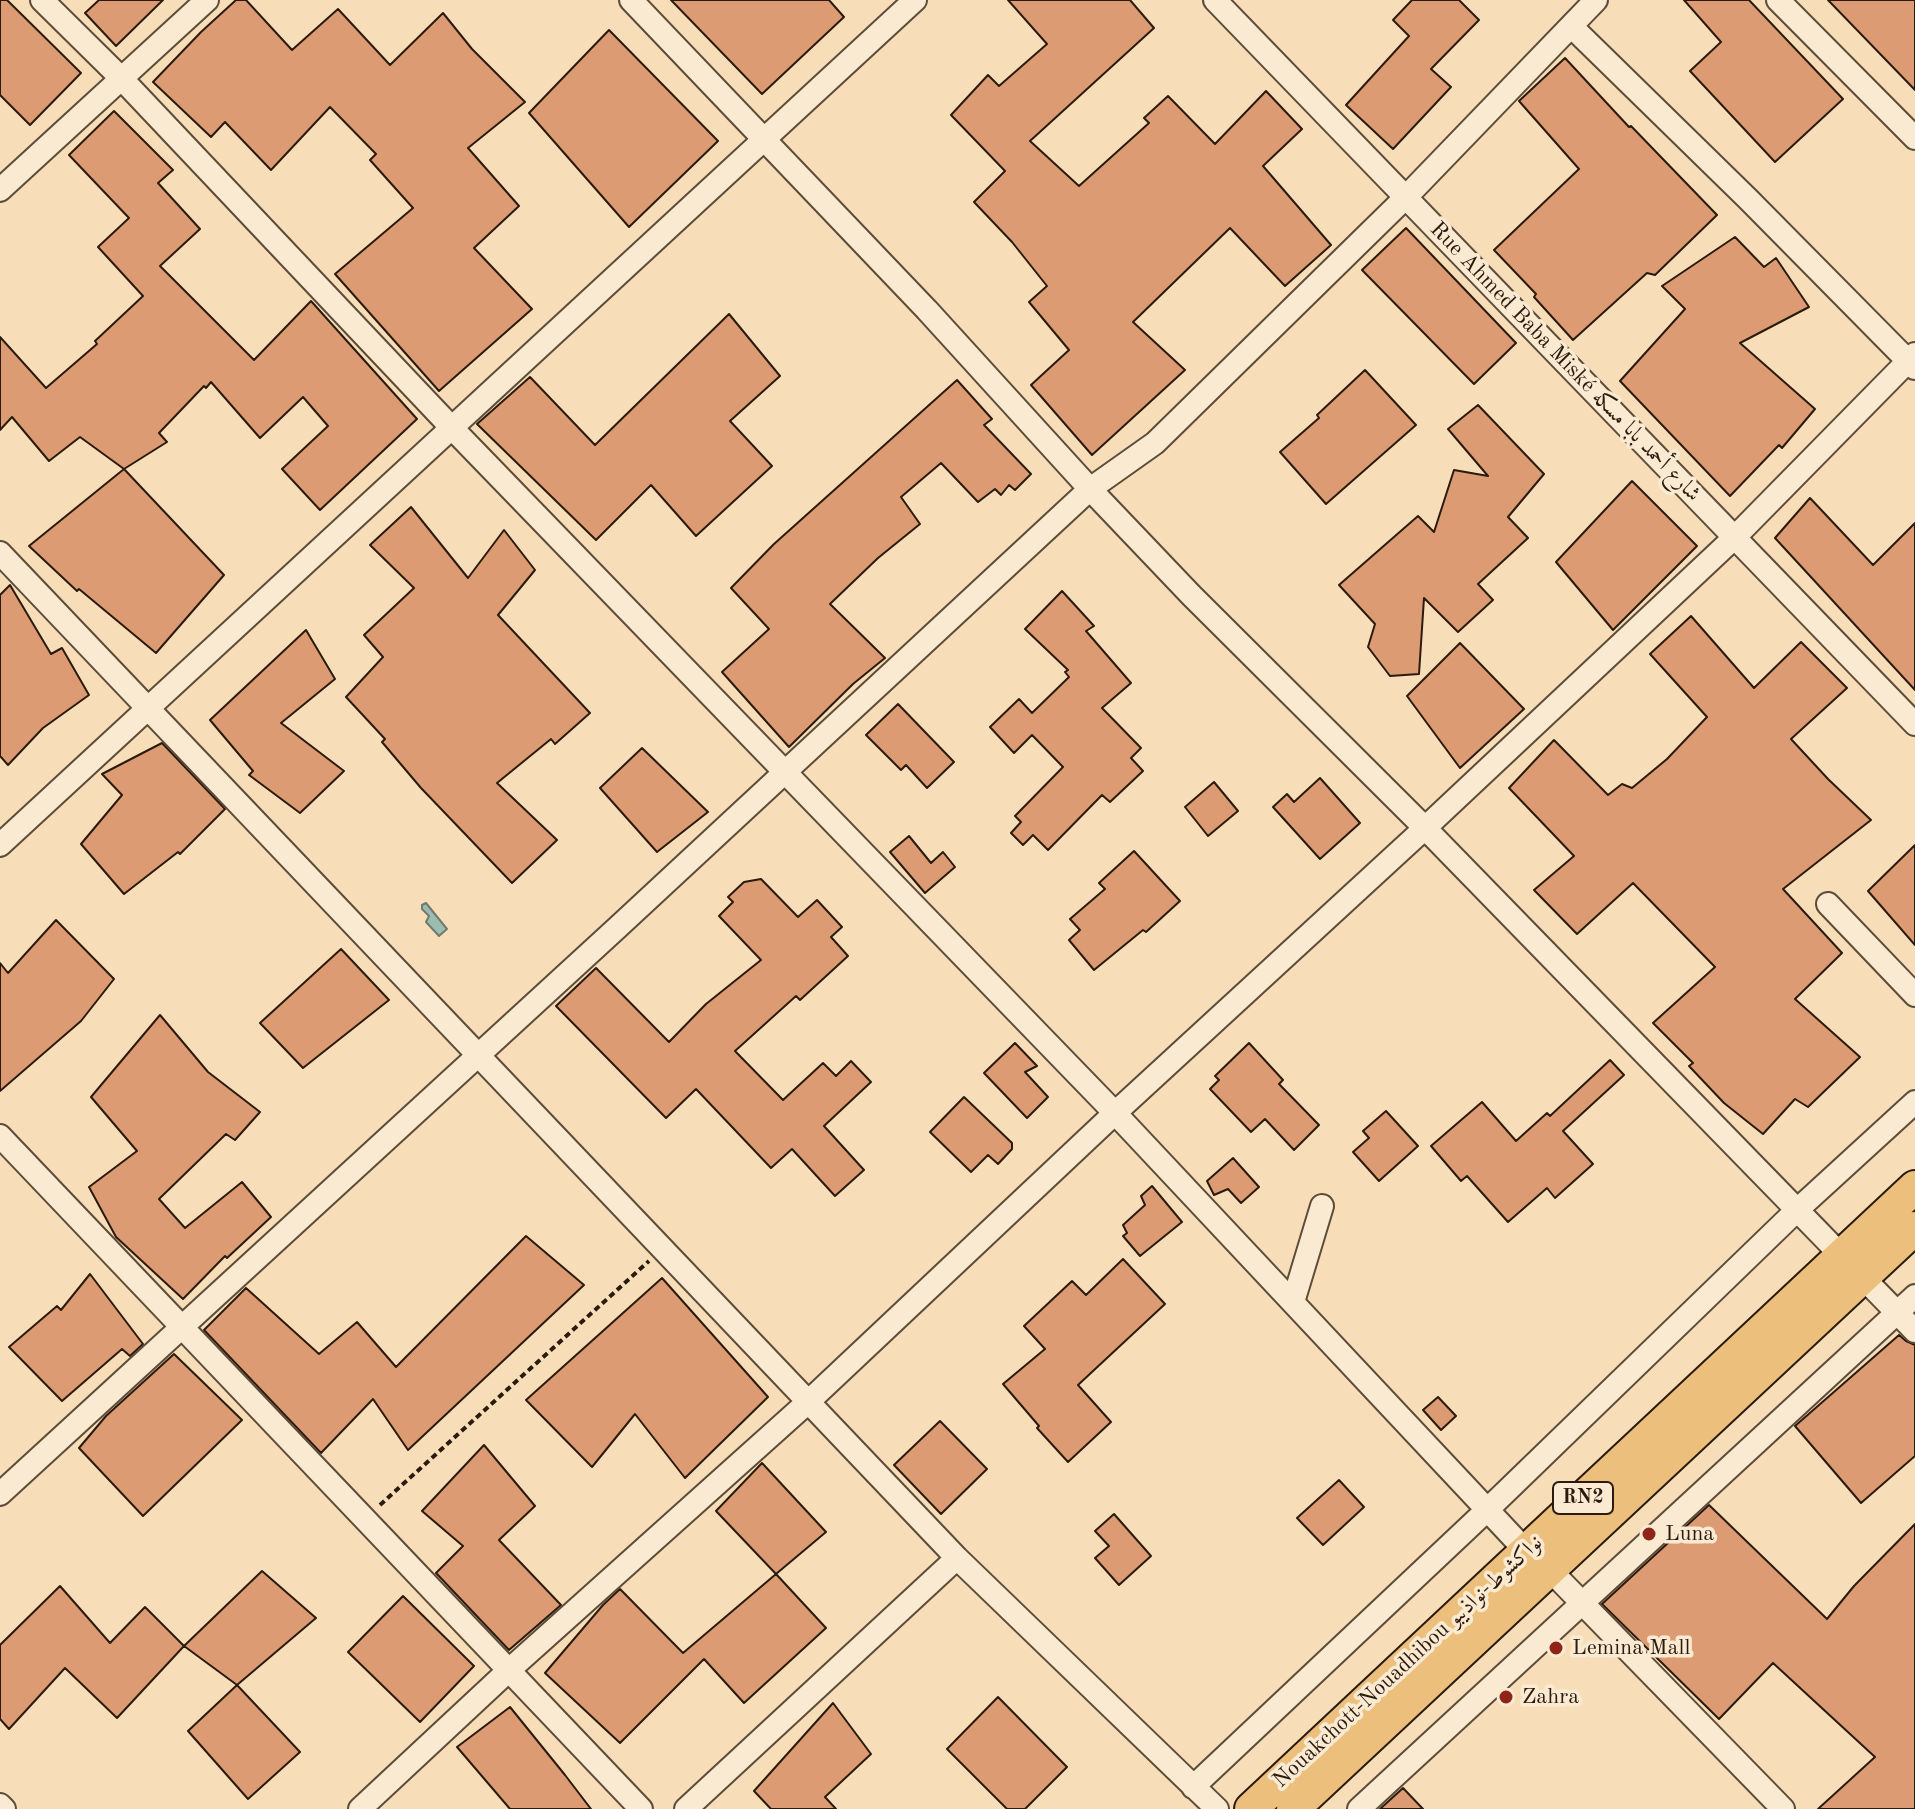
<!DOCTYPE html>
<html>
<head>
<meta charset="utf-8">
<style>
	body { margin:0 }
	canvas { display:block; background:#f7deb9 }
</style>
</head>
<body>
<canvas width="1915" height="1809"></canvas>
<script>
const g = document.querySelector('canvas').getContext('2d');
g.lineJoin = 'round';
function paint(path, color) {
  g.fillStyle = color;
  g.fill(path, 'evenodd');
}
function trace(path, color, width, dash) {
  g.strokeStyle = color;
  g.lineWidth = width;
  g.lineCap = dash ? 'butt' : 'round';
  g.setLineDash(dash || []);
  g.stroke(path);
}
function write(font, color, halo, rows, align = 'center') {
  g.font = font + ' "Old Standard TT",Amiri,serif';
  g.lineWidth = 7;
  g.setLineDash([]);
  g.textBaseline = 'middle';
  g.strokeStyle = halo;
  g.fillStyle = color;
  for (const [text, x, y, turn = 0] of rows) {
    g.save();
    g.translate(x, y);
    g.rotate((+turn || 0) * Math.PI / 180);
    g.textAlign = isNaN(turn) ? turn : align;
    if (halo) g.strokeText(text, 0, 0);
    g.fillText(text, 0, 0);
    g.restore();
  }
}
const water = new Path2D(`
	M426,903L447,929L439,936L426,922L429,916L422,909V905Z`);
paint(water, '#9dbcaf');
trace(water, '#6f7c6f', 2);
const building = new Path2D(`
	M0,0H7L81,73L30,125L0,95Z
	M99,0H163L116,46L85,13Z
	M236,0H246L292,50L338,9L390,65L443,13L472,49L525,102L468,148L519,206L474,248L532,309L439,391L335,274L413,208L370,160L376,154L330,107L271,170L225,122L211,137L153,82L201,32Z
	M671,0H829L844,17L762,94Z
	M1008,0H1130L1154,28L1030,141L1079,186L1149,123L1144,118L1168,96L1215,144L1266,91L1302,129L1263,166L1331,245L1285,286L1230,228L1133,322L1185,370L1092,455L1031,385L1069,350L1029,302L1047,286L1012,242L974,202L1005,171L951,115L988,75L999,86L1047,44Z
	M1412,0H1459L1479,20L1431,69L1451,87L1393,149L1346,105L1409,36L1393,20Z
	M1684,0H1749L1843,99L1775,162L1690,71L1721,42Z
	M1828,0H1915V90Z
	M609,30L718,141L629,227L529,113Z
	M1565,58L1629,127L1631,126L1717,215L1655,275L1647,273L1573,340L1534,297L1536,294L1494,250L1579,169L1519,101Z
	M114,111L173,170L158,183L200,229L160,266L254,360L311,301L417,419L320,510L282,469L328,426L303,397L260,438L211,382L206,388L204,386L159,433L167,442L124,469L80,437L49,461L12,417L0,430V337L46,388L97,344L95,341L143,296L98,247L129,218L69,155Z
	M1406,228L1516,343L1474,384L1362,270Z
	M1735,237L1764,267L1776,258L1809,307L1740,343L1815,409L1782,448L1779,445L1730,496L1620,381L1685,309L1662,286Z
	M729,314L780,376L730,421L772,466L696,536L651,485L596,540L477,424L530,377L595,445Z
	M1365,370L1416,425L1326,504L1280,452L1319,418L1317,415Z
	M957,380L992,419L984,425L1031,474L1015,490L1009,485L1001,495L995,489L978,502L941,463L901,497L920,524L878,558L830,604L885,658L853,684L789,747L722,672L769,629L731,588L774,544Z
	M1478,405L1544,474L1508,517L1528,538L1478,584L1493,600L1458,632L1424,598L1419,674L1390,676L1368,647L1375,624L1339,585L1418,516L1434,532L1454,470L1488,476L1448,429Z
	M124,469L224,575L156,653L79,589L77,591L29,546Z
	M1632,481L1697,546L1613,630L1556,562Z
	M1810,498L1873,565L1915,523V690L1775,538Z
	M411,507L468,578L504,530L535,570L498,615L590,713L555,744L551,739L497,783L557,840L512,883L421,788L382,742L385,739L346,697L383,657L364,635L414,588L370,545Z
	M10,585L51,654L62,648L89,695L43,728L8,765L0,756V595Z
	M1062,591L1094,626L1086,631L1131,683L1102,708L1141,748L1131,758L1143,771L1110,802L1102,795L1048,850L1033,835L1023,845L1011,833L1021,822L1015,816L1063,767L1032,735L1014,753L990,727L1019,699L1032,713L1069,677L1065,672L1068,670L1025,629Z
	M1691,616L1754,688L1801,642L1847,688L1791,739L1828,779L1871,820L1783,889L1842,953L1795,999L1860,1057L1808,1107L1795,1099L1763,1134L1724,1103L1689,1066L1693,1063L1653,1023L1715,967L1633,883L1577,934L1534,890L1574,856L1509,788L1554,740L1608,795L1622,784L1632,788L1667,759L1707,717L1650,654Z
	M306,630L335,679L281,723L344,771L300,813L249,775L253,771L210,720Z
	M1460,643L1524,709L1460,768L1407,696Z
	M898,704L954,762L927,788L906,765L901,770L866,735Z
	M162,743L225,809L180,854L178,852L124,894L81,844L122,795L102,774Z
	M642,748L708,812L657,852L600,788Z
	M1320,778L1360,823L1320,859L1273,807L1287,794L1294,802Z
	M1214,782L1238,811L1208,836L1185,807Z
	M909,836L931,863L943,852L955,867L925,893L890,852Z
	M1915,845V945L1868,891Z
	M1134,851L1180,901L1146,932L1143,930L1094,970L1069,940L1080,930L1070,919L1105,889L1099,883Z
	M761,879L798,917L817,900L842,927L831,937L848,956L800,1000L796,996L735,1051L783,1100L823,1063L836,1076L851,1061L871,1082L824,1126L864,1170L835,1196L792,1149L771,1168L696,1089L666,1118L556,1006L596,968L669,1042L706,1004L761,960L719,916L733,902L728,897L744,882Z
	M56,920L114,979L81,1021L0,1091V963L8,973Z
	M341,949L389,1000L303,1068L260,1023Z
	M160,1015L208,1072L260,1112L235,1140L226,1134L159,1199L185,1228L242,1182L271,1217L227,1258L225,1256L183,1299L116,1237L89,1187L137,1151L91,1097Z
	M1015,1043L1037,1066L1025,1072L1048,1097L1027,1118L984,1073Z
	M1249,1043L1283,1080L1279,1084L1319,1125L1294,1150L1265,1119L1251,1132L1210,1089L1219,1080L1215,1076Z
	M1610,1060L1624,1075L1563,1131L1593,1164L1555,1198L1547,1188L1508,1222L1467,1176L1461,1181L1431,1146L1482,1102L1516,1141L1547,1113L1550,1116Z
	M964,1097L1012,1143V1149L998,1164L988,1155L971,1172L930,1132Z
	M1386,1111L1418,1146L1379,1181L1353,1152L1369,1138L1363,1131Z
	M1233,1158L1259,1187L1241,1203L1228,1189L1214,1195L1207,1181Z
	M1152,1186L1182,1222L1140,1256L1123,1236L1127,1233L1123,1225L1145,1205L1141,1196Z
	M526,1236L584,1285L408,1450L373,1399L321,1453L204,1330L246,1288L319,1354L357,1322L396,1367Z
	M1123,1259L1165,1304L1078,1385L1111,1422L1068,1462L1037,1428L1039,1426L1003,1384L1045,1349L1024,1326L1072,1281L1086,1295Z
	M90,1274L143,1344L130,1356L122,1349L62,1401L9,1347L57,1306L61,1310Z
	M662,1278L768,1397L685,1478L635,1414L592,1467L526,1400Z
	M1899,1335L1906,1341L1915,1345V1456L1861,1503L1795,1426Z
	M174,1354L242,1420L143,1516L79,1448L106,1416Z
	M1438,1397L1456,1416L1441,1430L1423,1410Z
	M940,1421L987,1469L941,1514L894,1465Z
	M484,1445L535,1506L499,1540L561,1605L509,1650L436,1573L463,1546L422,1511Z
	M762,1463L826,1532L776,1574L716,1511Z
	M1339,1480L1364,1507L1323,1545L1297,1518Z
	M1709,1505L1827,1619L1854,1586L1915,1524V1809H1818L1875,1757L1773,1663L1719,1719L1602,1604Z
	M1114,1514L1151,1556L1119,1585L1095,1558L1109,1546L1095,1531Z
	M262,1571L316,1618L237,1685L184,1646Z
	M776,1574L826,1628L744,1703L704,1659L620,1743L545,1673L603,1605L620,1589L683,1653Z
	M60,1586L110,1643L145,1607L184,1646L117,1718L65,1668L9,1729L0,1719V1645Z
	M403,1596L474,1666L420,1722L348,1652Z
	M237,1685L300,1752L248,1799L188,1731Z
	M998,1697L1067,1767L1025,1809H1007L947,1749Z
	M833,1703L871,1754L825,1797L836,1809H771L754,1791Z
	M510,1707L565,1775L591,1809H510L457,1747Z
	M1403,1788L1423,1809H1380Z`);
paint(building, '#dc9b73');
trace(building, '#2a1b0e', 2);
const minor = new Path2D(`
	M42,0L121,78L451,427L1115,1113L1526,1551
	M631,0L927,310L1090,489L1191,595L1425,828L1915,1331
	M1215,0L1915,724
	M1778,0L1915,138
	M1571,26L1748,199L1915,368
	M0,190L207,0
	M0,553L957,1558L1217,1809
	M0,845L915,0
	M1828,904L1915,995
	M0,1136L641,1809
	M1293,1302L1322,1206
	M0,1494L618,927L1090,489L1155,443L1406,197L1596,0
	M1549,1569L1783,1809
	M1193,1787L1487,1510L1796,1211L1915,1102
	M0,1805L4,1809
	M360,1809L508,1671L808,1402L1115,1113L1425,828L1735,537L1915,354
	M686,1809L957,1558
	M1359,1809L1915,1296`);
const highway = new Path2D(`
	M1251,1809L1915,1187
	M1293,1809L1915,1228`);
trace(minor, '#5d4c39', 26);
trace(highway, '#2a1b0e', 36);
trace(new Path2D(`
	M380,1505L649,1261`), '#2a1b0e', 4, [6, 4]);
trace(minor, '#faead2', 22);
trace(highway, '#ecbf7c', 32);
for (const [x, y, r, color] of [
	[1649,1534,8,"#8f2418"],
	[1556,1648,8,"#8f2418"],
	[1506,1697,8,"#8f2418"]
]) {
  const dot = new Path2D();
  dot.arc(x, y, r, 0, 2 * Math.PI);
  g.fillStyle = color;
  g.fill(dot);
  trace(dot, '#faead2', 3);
}
for (const [x, y, w] of [
	[1583,1498,60]
]) {
  const box = new Path2D();
  box.roundRect(x - w / 2, y - 16, w, 32, 6);
  g.fillStyle = '#faead2';
  g.fill(box);
  trace(box, '#2a1b0e', 2);
}
write('bold 20px', '#2a1b0e', null, [
	["RN2",1583,1498]
]);
write('22px', '#2a1b0e', '#faead2', [
	["Rue Ahmed Baba Miské شارع أحمد بابا مسكه",1565,362,46],
	["Nouakchott-Nouadhibou نواكشوط-نواذيبو",1408,1662,-43]
]);
write('22px', '#2a1b0e', '#faead2', [
	["Luna",1665,1534],
	["Lemina Mall",1572,1648],
	["Zahra",1522,1697]
], 'left');
</script>
</body>
</html>
